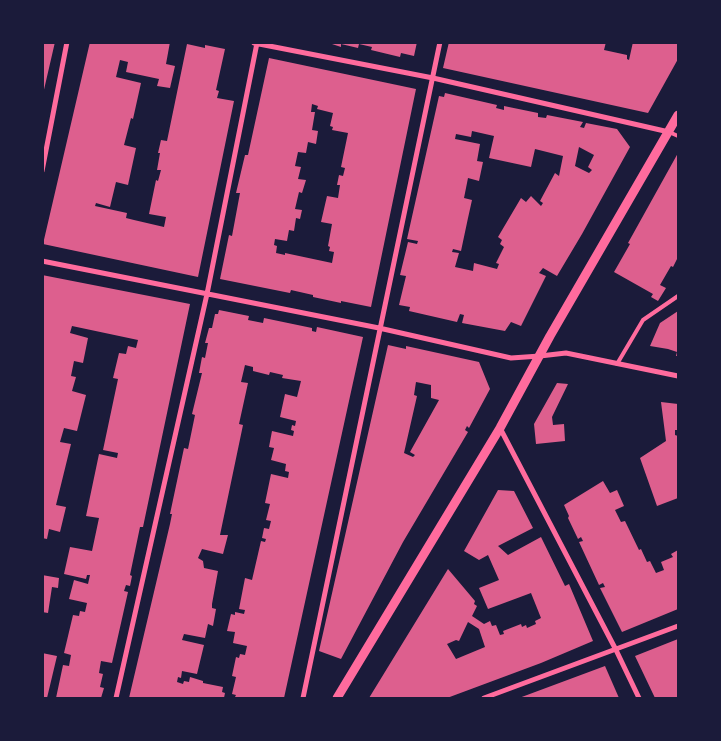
<!DOCTYPE html>
<html>
<head>
<meta charset="utf-8">
<style>
	body { margin:0 }
	#map { position:relative; width:721px; height:741px; overflow:hidden; background:#1b1b3a; font-family:"Alegreya Sans",sans-serif }
	canvas { display:block }
	.frame { position:absolute; inset:0; border:44px solid #1b1b3a; pointer-events:none }
</style>
</head>
<body>
<div id="map">
<canvas width="721" height="741"></canvas>
<div class="frame"></div>
</div>
<script>
const g = document.querySelector('canvas').getContext('2d');
g.lineJoin = 'round';
function paint(path, color) {
  g.fillStyle = color;
  g.fill(path, 'evenodd');
}
function trace(path, color, width, dash) {
  g.strokeStyle = color;
  g.lineWidth = width;
  g.lineCap = dash ? 'butt' : 'round';
  g.setLineDash(dash || []);
  g.stroke(path);
}
paint(new Path2D(`
	M42,42H55L43,94H42Z
	M90,42H170L166,64L175,66L170,88L157,86L159,79L126,72L128,62L120,60L116,77L141,83L133,119L131,118L124,145L136,148L128,185L116,182L110,207L96,203L95,206L127,213L126,218L134,220L164,227L166,217L149,214L156,180L158,181L161,170H157L160,153H158L161,140L167,141L187,44L205,48V45L225,49L216,90L219,91L217,98L234,101L198,277L43,244Z
	M326,42H417L414,56L401,53L400,57L371,50L372,47L359,44L358,48L341,44V47Z
	M449,42H606L604,50L627,55V59L629,60L633,42H678V59L648,113L443,68Z
	M269,58L416,89L371,307L341,301V303L313,297V295L291,290L290,293L220,279L229,235L232,236L240,193H236L245,155H248ZM312,104L318,106L317,109L333,113L330,126L333,127L332,130L348,133L341,167L345,168L343,176L339,175L337,185H340L338,198L327,196L321,222L332,224L328,246L330,247L329,251L334,252L332,263L285,253V255L276,253L277,246L274,245L275,239L287,241L289,230L294,231L296,218L300,219L302,210L295,209L299,192L302,193L306,180L298,179L301,167L295,166L298,152L306,153L308,142L316,144L318,131L312,130L315,112H311Z
	M445,93L497,105L496,108L504,110V106L538,113V117L546,118L547,115L583,122L580,127L584,128L586,123L617,129L630,147L582,234L557,276L543,268L539,273L546,276L521,326L511,322L505,331L462,323L464,315L460,314L457,322L409,311L410,307L399,305L406,276L400,275L408,242L417,244L418,241L407,239L439,96L444,97ZM472,131L494,136L489,158L531,167L535,149L563,156L559,176L555,173L540,201L543,203L541,206L531,196L526,202L521,198L498,237L502,240L500,244L504,247L496,263L499,264L497,269L474,263L473,271L455,267L459,253L452,252L453,249L461,251L468,218L472,200L464,198L468,178L479,181L483,162L477,161L480,144L455,139L456,134L471,137ZM579,147L594,155L588,167L592,170L589,173L575,166Z
	M678,153V257L673,267L671,266L660,285L666,288L658,301L651,297L653,294L614,272L630,244L628,243Z
	M42,275L190,304L143,527H140L130,575L132,576L130,586L126,585L124,591L128,592L112,663L101,661L99,673L103,674L100,687L104,688L101,698H56L63,665L69,666L71,655L64,653L73,615L79,616L80,611L85,612L87,603L69,599L74,580L88,584L90,575H87L86,579L64,574L70,547L92,551L99,518L86,516L99,454L117,458L118,453L103,450L118,379L113,378L119,353L126,354L128,346L136,348L138,340L72,326L70,333L88,338L83,363L74,361L71,376L76,377L72,391L86,395L77,431L64,428L60,442L71,444L56,505L66,507L60,532L49,529L47,539L42,538Z
	M219,310L249,316L248,320L263,323L264,318L312,328V331L316,332L317,327L363,337L284,698L235,697L236,695L232,694L236,677L232,676L236,657L239,658L240,654L245,655L247,646L233,643L235,632L227,631L231,614L235,615V612L244,614L245,610L239,609L245,578L252,580L261,541L265,542L266,539L262,538L264,528L269,529L271,521L266,520L270,504L265,503L271,474L288,478L289,472L285,471L286,464L271,460L274,448L269,447L272,431L293,436L294,431L291,430L292,425L295,426L296,421L280,417L285,394L297,397L301,381L282,378L283,375L270,372L269,375L253,371V367L245,365L241,382L248,383L239,424L243,425L220,535H228L223,554L202,549L198,558L203,561L204,568L218,571L212,604V608L216,609L213,626L208,624L205,638L184,634L182,640L204,645L197,674L182,671L181,678L178,677L177,682L183,684L184,681L189,682L190,677L203,681V683L223,687L222,692L225,693L224,698H129L170,524L172,514H170L184,448L188,449L195,415L192,414L202,373H199L202,357L205,358L208,343H205L209,328H212L215,314H218Z
	M678,311V356H676L677,352L668,349L650,346L660,323Z
	M388,345L406,349V346L479,362L490,389L469,428L467,426L465,430L468,432L403,542L341,659L319,651ZM416,382L431,385V398L439,400L410,452L415,455L413,457L404,453L417,396L414,395Z
	M557,383L568,384L552,417L553,425L564,424L565,441L536,444L534,424Z
	M661,402L678,404V430H675V435L678,436V498L657,506L640,458L666,441Z
	M603,481L610,493L617,490L624,506L615,510L621,522L625,521L639,550L641,549L647,562L650,561L656,573L664,570L661,562L673,557L671,554L678,550V609L622,632L600,588L605,587L603,583L599,585L579,542L583,541L581,537L578,539L568,518L569,516L564,505Z
	M498,490L514,491L533,528L498,546L508,555L541,537L565,586L569,584L593,641L541,663L447,698H369L448,569L475,601L474,604L477,606L472,616L484,624L490,621L492,626L496,625L500,635L504,634L503,631L521,624L522,627L526,625L527,628L536,624L535,621L541,618L531,593L488,609L479,588L499,580L488,555L479,560L464,551ZM468,622L479,629L485,647L456,659L447,644L456,640L459,641Z
	M42,575L59,578L58,588L52,587L48,613L42,612Z
	M678,639V698H655L635,656Z
	M42,653L57,656L47,698L44,697V698H42Z
	M605,666L619,698H519Z`), '#dd5f8e');
trace(new Path2D(`
	M669,132L678,136
	M617,364L643,320L678,296`), '#ff6b9d', 4);
trace(new Path2D(`
	M254,43L433,78L669,132
	M42,171L67,42
	M42,261L379,328L511,358L540,356L566,353L678,376
	M500,428L616,650L639,698
	M116,698L207,294L257,43
	M303,698L440,42
	M484,698L678,626`), '#ff6b9d', 5);
trace(new Path2D(`
	M337,698L500,428L550,336L678,115`), '#ff6b9d', 9);
</script>
</body>
</html>
